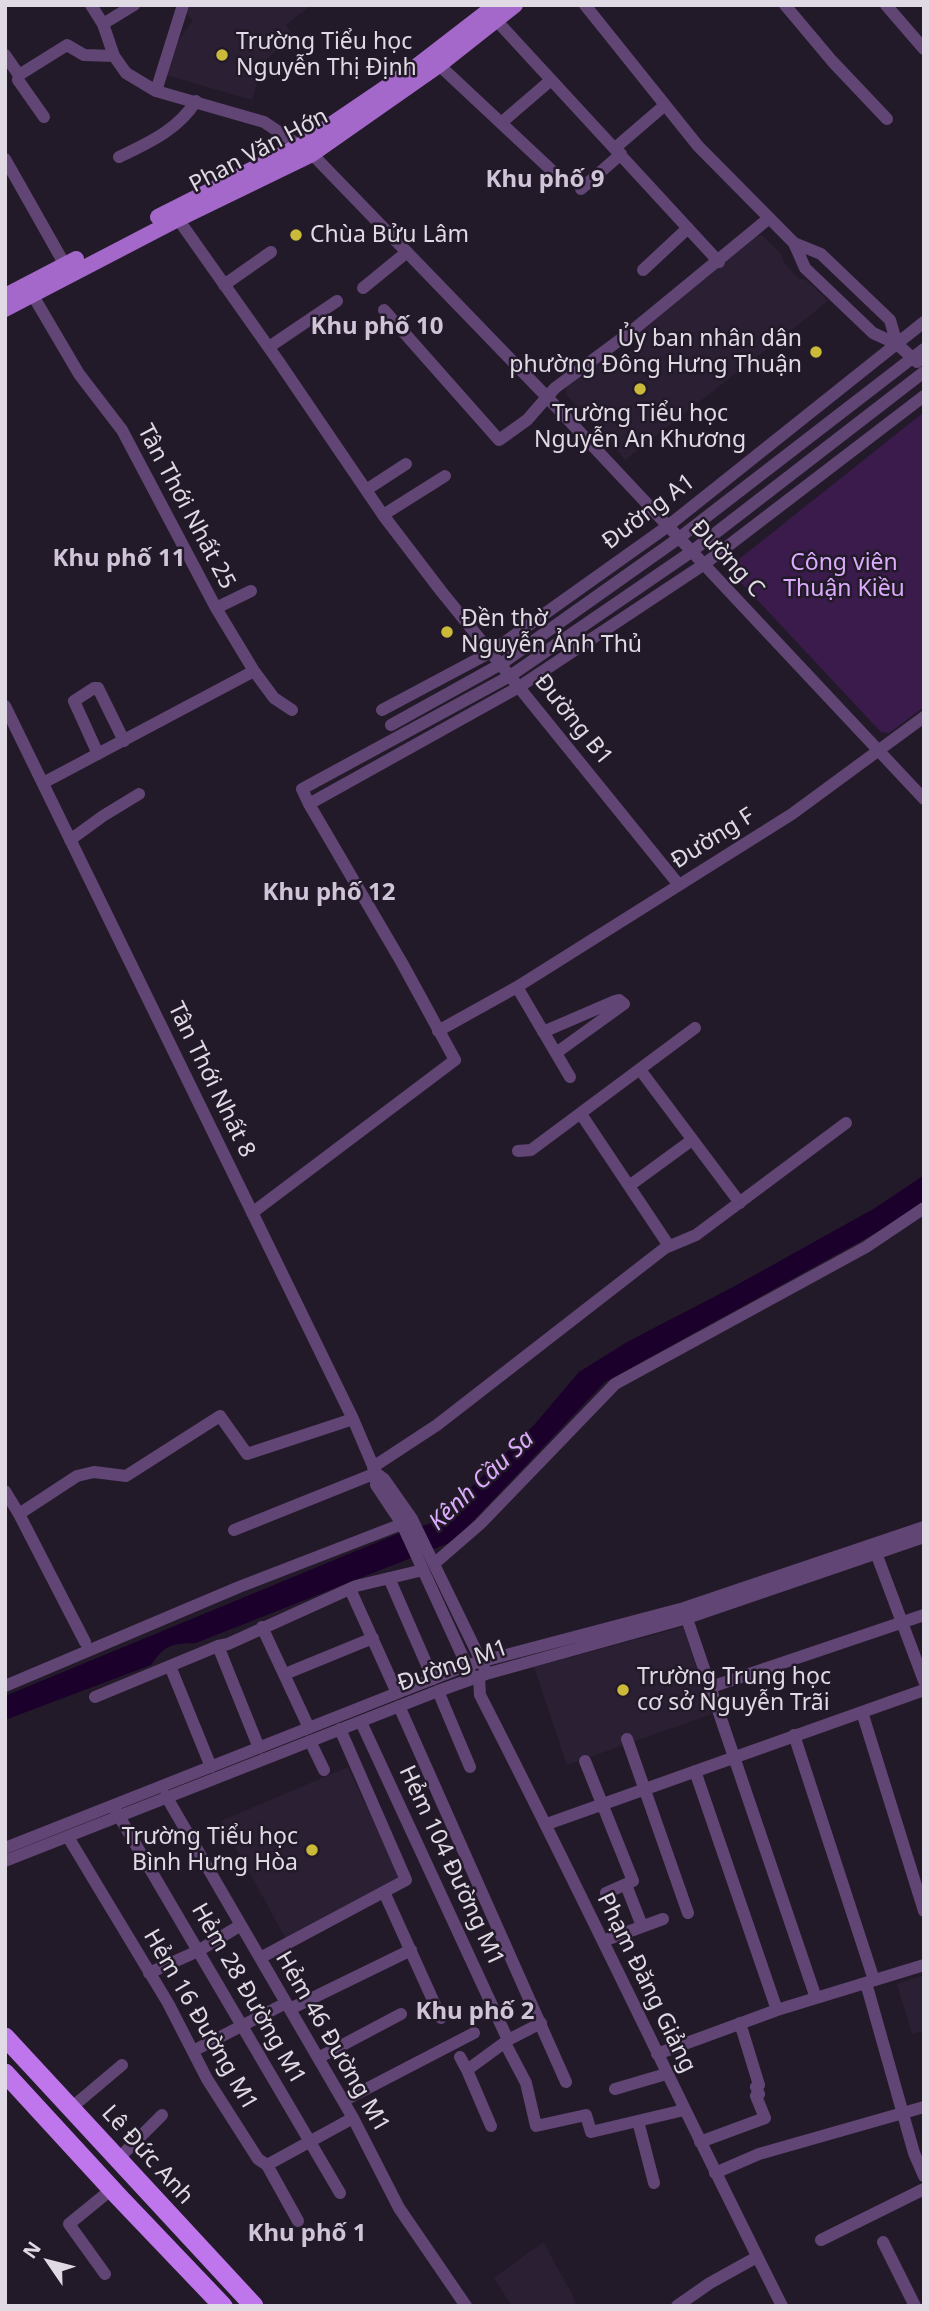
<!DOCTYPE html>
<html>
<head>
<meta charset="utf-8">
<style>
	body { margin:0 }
	#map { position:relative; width:929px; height:2311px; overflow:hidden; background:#231a29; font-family:"Noto Sans",sans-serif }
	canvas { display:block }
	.frame { position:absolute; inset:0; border:7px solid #e0dae4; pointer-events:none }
	.north { position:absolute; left:14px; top:2227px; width:70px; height:70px; -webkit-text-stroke:5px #231a29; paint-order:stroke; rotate:305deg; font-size:19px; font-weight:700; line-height:28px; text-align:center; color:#e0dae4 }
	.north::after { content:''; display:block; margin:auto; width:24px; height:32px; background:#e0dae4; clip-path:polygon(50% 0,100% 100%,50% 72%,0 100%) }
</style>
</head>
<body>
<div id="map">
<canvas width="929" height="2311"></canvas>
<div class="frame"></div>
<div class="north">N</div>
</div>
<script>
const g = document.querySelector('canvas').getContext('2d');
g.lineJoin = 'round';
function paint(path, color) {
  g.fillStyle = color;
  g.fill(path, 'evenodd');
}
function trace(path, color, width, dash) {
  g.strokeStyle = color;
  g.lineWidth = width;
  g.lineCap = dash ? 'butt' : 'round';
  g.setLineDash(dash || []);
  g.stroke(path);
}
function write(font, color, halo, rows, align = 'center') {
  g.font = font + ' "Noto Sans",sans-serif';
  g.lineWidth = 5;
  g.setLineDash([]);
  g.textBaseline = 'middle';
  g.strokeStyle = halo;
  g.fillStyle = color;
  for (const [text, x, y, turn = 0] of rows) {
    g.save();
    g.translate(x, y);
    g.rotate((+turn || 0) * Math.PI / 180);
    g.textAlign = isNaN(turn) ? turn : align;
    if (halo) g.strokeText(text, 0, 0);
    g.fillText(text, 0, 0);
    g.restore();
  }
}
paint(new Path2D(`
	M189,5H311L286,25L293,36L261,64L265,68L254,78L257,84L252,100L166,75L175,45L193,20L185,13Z
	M762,235L782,255L784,263L799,279L806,280L828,301L625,460L589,415L586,417L566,394L567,384L602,356L615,366L639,343L634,338L754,236Z
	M683,1627L712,1714L567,1765L534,1667Z
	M348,1767L400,1879L286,1939L221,1821Z
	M924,1975V2031L912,2034L897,1984Z
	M543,2242L571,2292L577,2306H512L494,2278Z`), '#2b1f34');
paint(new Path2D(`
	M924,412V707L889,733L881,732L732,573L733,564Z`), '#3a1b4c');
paint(new Path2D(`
	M924,1175V1204L903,1218L605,1382L454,1541L196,1643C171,1644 166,1644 151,1665L5,1720V1696L402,1532L429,1524L447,1511L534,1425L579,1372L627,1342L733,1287L875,1208Z`), '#1c002c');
trace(new Path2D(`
	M91,5L103,24L114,56L126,73L156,91L264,122L312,154L546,396L924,799
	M585,5L698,146L794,243L821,254L890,320L897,344
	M785,5L832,61L887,119
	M886,5L924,49
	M496,20L719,262
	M103,24L134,5
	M5,55L19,75L18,80L44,117
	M439,65L563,181
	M19,75L67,45L84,55L114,56
	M156,91L183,5
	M501,123L551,80
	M615,148L665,105
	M119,157C148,143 178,130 196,101
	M5,159L65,265
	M581,189L621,154
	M178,219L279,362L383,515L441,591L679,885
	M794,243L805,268L873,333L897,344L917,362
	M643,270L688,228
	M224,285L271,252
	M363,288L407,252
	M32,294L79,374L122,430L216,608L254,671L274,698L292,710
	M384,310L499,440L527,420L555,388L633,330L768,219
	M269,347L337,301
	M366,490L406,464
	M383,515L445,476
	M216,608L251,591
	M5,706L353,1419L376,1473V1485L402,1524L473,1679
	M382,710L491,652L668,526L924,322
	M391,725L501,664L679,538L924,349
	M98,754L74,701L94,688H98L124,741
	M43,783L254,671
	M309,804L519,687L703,565L924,396
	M70,840L103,816L139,794
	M517,987L570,1077
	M438,1031L517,987L792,814L924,717
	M543,1032L615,1001L619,1000L624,1004L556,1053
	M641,1071L740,1203
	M581,1114L669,1246
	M518,1151L531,1150L695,1028
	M629,1186L692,1140
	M252,1213L455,1060L402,963L309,804L302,789L510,676L691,552L924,372
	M373,1467L437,1425L665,1248L696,1235L846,1123
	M376,1473L384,1479L412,1519L484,1667
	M5,1491L19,1514L85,1642
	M19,1514L77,1476L94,1472L126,1476L220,1416L247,1454L353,1419
	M234,1530L376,1473
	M873,1545L924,1681
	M435,1563L480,1524L615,1384L866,1247L924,1208
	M389,1578L433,1679
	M350,1589L397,1693
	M684,1610L816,1998
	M262,1627L309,1728
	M218,1646L259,1748
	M170,1666L211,1767
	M285,1674L373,1638
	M479,1677L480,1695C584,1897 680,2103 782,2306
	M5,1686L239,1587L402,1524
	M711,1687L924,1615
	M438,1691L470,1767
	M95,1697L218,1646L228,1644L356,1586L423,1570
	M399,1706L566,2082
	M862,1712L924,1911
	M361,1722L508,2040L467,2070L491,2126
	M794,1735L874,1980
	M627,1739L688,1913
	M310,1741L324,1770
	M585,1761L633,1881L606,1893
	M695,1771L777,2010
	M166,1796L353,2118L399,2208L466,2306
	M116,1811L340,2193
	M547,1824L924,1690
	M68,1837L168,2003L207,2079L258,2159L267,2165L298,2221
	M5,1848L468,1665L684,1608L924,1527
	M5,1861L438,1691L486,1674L687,1618L924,1537
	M626,1885L642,1926
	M384,1892L441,2018
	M603,1941L663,1919
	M260,1958L406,1880L340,1729
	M149,1973L198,1951L241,1925
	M866,1983L914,2153L924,2176
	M290,2009L411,1950
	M508,2040L541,2023
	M505,2043L526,2083L536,2126L586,2115L591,2132L684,2110
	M193,2051L286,2003
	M657,2054L777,2010L924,1965
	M460,2057L467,2070
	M318,2058L401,2014
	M615,2089L666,2074
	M343,2101L474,2033
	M71,2108L122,2065
	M638,2121L654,2183
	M700,2142L765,2118L756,2096L759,2094L756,2087L759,2085L740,2023
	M118,2159L162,2115
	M267,2165L353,2118
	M715,2173L759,2154L924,2107
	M821,2240L924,2189
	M883,2242L915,2306
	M105,2274L69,2224L107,2193
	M677,2306L710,2283L757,2257`), '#614574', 12);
trace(new Path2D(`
	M158,217L301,145L413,69L496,5
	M5,296L76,259
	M5,309L178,219L312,154L439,65L515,5`), '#a468ca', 16);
trace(new Path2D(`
	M5,2037L254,2306
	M5,2073L119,2197L223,2306`), '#bf76ec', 19);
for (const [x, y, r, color] of [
	[222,55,7,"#cbb939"],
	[296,235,7,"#cbb939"],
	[816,352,7,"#cbb939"],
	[640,389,7,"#cbb939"],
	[447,632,7,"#cbb939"],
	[623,1690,7,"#cbb939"],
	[312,1850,7,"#cbb939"]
]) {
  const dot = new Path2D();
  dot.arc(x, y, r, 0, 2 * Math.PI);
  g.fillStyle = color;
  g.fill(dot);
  trace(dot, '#231a29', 2.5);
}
write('23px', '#e0dae4', '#231a29', [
	["Trường Tiểu học",236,42],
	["Nguyễn Thị Định",236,68],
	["Chùa Bửu Lâm",310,235],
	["Ủy ban nhân dân",802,339,"right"],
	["phường Đông Hưng Thuận",802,365,"right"],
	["Trường Tiểu học",640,414,"center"],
	["Nguyễn An Khương",640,440,"center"],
	["Đền thờ",461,619],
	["Nguyễn Ảnh Thủ",461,645],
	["Trường Trung học",637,1677],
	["cơ sở Nguyễn Trãi",637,1703],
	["Trường Tiểu học",298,1837,"right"],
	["Bình Hưng Hòa",298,1863,"right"]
], 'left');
write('23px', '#e0dae4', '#231a29', [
	["Phan Văn Hớn",259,151,-28],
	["Tân Thới Nhất 25",186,507,62],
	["Đường A1",649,512,-37],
	["Đường C",727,559,47],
	["Đường B1",573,720,51],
	["Đường F",713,839,-32],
	["Tân Thới Nhất 8",211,1080,64],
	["Đường M1",453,1666,-19],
	["Hẻm 104 Đường M1",451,1866,65],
	["Phạm Đăng Giảng",646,1983,64],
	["Hẻm 28 Đường M1",248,1994,60],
	["Hẻm 16 Đường M1",200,2020,60],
	["Hẻm 46 Đường M1",332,2042,60],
	["Lê Đức Anh",147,2155,48]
]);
write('23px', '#dbabfc', '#231a29', [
	["Công viên",844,563],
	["Thuận Kiều",844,589]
]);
write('bold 24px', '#d0c4d9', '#231a29', [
	["Khu phố 9",545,180],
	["Khu phố 10",377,327],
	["Khu phố 11",119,559],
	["Khu phố 12",329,893],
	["Khu phố 2",475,2012],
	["Khu phố 1",307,2234]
]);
write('italic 24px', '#dcacfc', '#231a29', [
	["Kênh Cầu Sa",482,1481,-43]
]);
</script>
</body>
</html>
